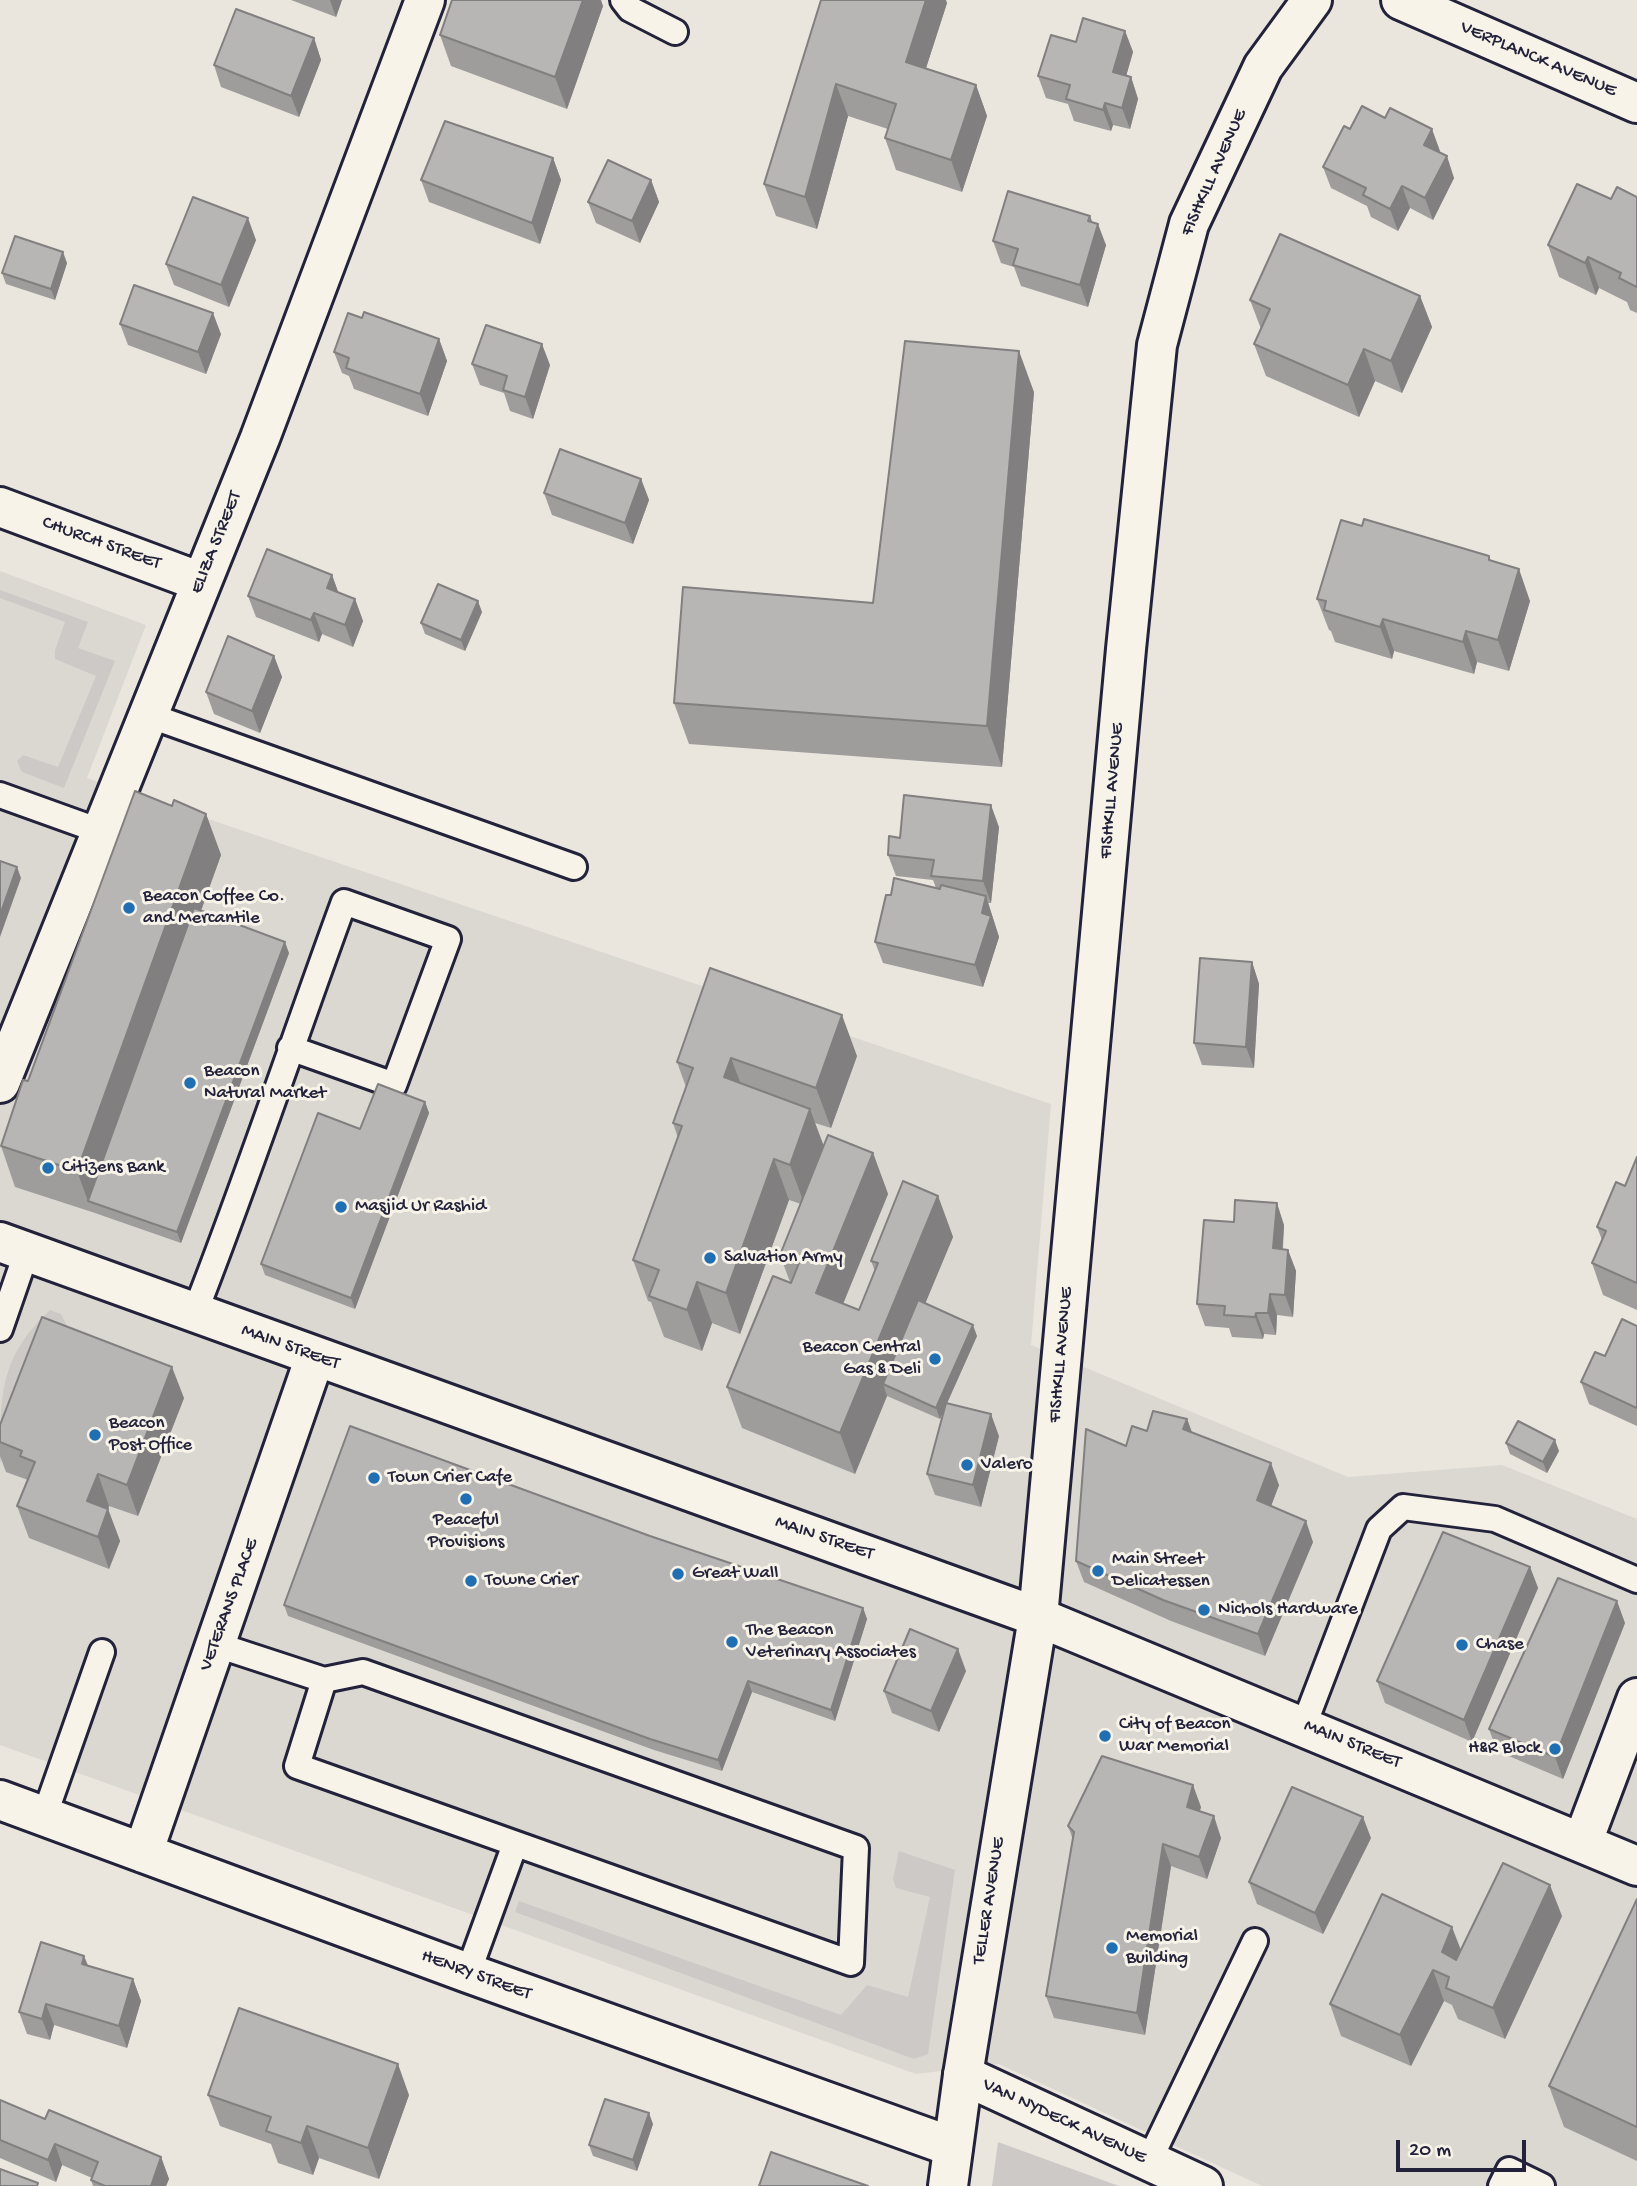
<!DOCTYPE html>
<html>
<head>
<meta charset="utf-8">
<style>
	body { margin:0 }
	#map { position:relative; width:1637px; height:2186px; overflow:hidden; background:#eae6de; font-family:"Gochi Hand",sans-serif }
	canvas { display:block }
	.scale { position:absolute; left:1396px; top:2140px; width:130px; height:32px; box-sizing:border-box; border:4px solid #22223b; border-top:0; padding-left:9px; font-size:21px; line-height:24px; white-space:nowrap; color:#22223b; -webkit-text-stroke:5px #f7f3e8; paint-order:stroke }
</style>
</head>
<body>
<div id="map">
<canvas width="1637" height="2186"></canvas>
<div class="scale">20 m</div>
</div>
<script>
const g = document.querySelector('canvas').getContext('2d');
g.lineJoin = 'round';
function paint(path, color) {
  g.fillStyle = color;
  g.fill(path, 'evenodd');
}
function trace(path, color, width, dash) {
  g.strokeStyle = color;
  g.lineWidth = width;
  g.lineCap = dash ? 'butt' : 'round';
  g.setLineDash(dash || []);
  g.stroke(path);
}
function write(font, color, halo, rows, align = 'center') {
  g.font = font + ' "Gochi Hand",sans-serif';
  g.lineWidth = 6;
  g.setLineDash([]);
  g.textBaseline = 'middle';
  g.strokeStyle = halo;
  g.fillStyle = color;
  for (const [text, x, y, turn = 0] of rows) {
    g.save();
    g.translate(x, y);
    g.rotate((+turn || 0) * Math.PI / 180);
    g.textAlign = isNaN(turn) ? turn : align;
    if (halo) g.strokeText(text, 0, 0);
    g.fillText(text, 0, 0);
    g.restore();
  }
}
paint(new Path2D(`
	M0,571L146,625L87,778L1051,1104L1031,1345L1348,1477L1502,1465L1637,1519V2186H1262L999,2064L916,2074L0,1745Z`), '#dbd8d2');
paint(new Path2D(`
	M0,590L88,622L78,648L115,661L64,788L22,772L17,761L23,755L58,767L96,676L55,659V650L65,622L0,598Z
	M50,1310L61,1314L68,1328L24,1399L0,1463C0,1393 0,1357 50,1310Z
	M899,1851L955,1870L928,2054L914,2059L515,1912L519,1901L841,2015L867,1985L908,1997L930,1897L896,1888L893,1879Z
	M998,2142L1119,2186H992Z`), '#cdc9c6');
const lane = new Path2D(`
	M623,0L630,9L675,32
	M148,715L574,867
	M0,795L100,831
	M195,1312C248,1177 294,1038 344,902L448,939L394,1085L290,1048
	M0,1329L27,1251
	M217,1645L324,1680
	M363,1672L856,1848L851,1963L297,1766L324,1680Z
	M1304,1725L1379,1529L1403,1507L1495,1519L1637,1580
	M44,1817L102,1652
	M468,1973L515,1844
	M1149,2161L1255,1941
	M1501,2186L1509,2170L1542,2186`);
const street = new Path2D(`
	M0,507L201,582
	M0,1083L260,438L425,0
	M1038,1617L1637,1866
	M0,1800L468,1973L953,2147
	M1583,1841L1637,1698
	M143,1853L315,1357
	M963,2075L1203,2186`);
const secondary = new Path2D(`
	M1401,0L1637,103
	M0,1242L1038,1617
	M948,2186L963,2075L1038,1617L1126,649L1157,345L1189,224L1263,67L1312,0`);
trace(lane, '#22223b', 30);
trace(street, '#22223b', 44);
trace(secondary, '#22223b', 44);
trace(lane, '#f7f3e8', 24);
trace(street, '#f7f3e8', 38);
trace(secondary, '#f7f3e8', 38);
paint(new Path2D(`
	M291,0H342L336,17Z
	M821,0L947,3L926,68L976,85L987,116L962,192L896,170L885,138L888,129L848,116L817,229L776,216L764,184Z
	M603,6L567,109L451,66L440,35Z
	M1125,31L1133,52L1126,76L1131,77L1138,99L1130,129L1113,125L1111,131L1074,121L1068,104L1046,98L1038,76L1076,42Z
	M314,38L321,60L299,117L221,87L214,65Z
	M1350,129L1440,151L1439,152L1454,178L1433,220L1410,208L1398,231L1371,217L1367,206L1331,188L1323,167Z
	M553,158L561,180L540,244L429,202L421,180Z
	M651,180L659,202L640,243L596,223L588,202Z
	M1637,197V313L1630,310L1627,302L1599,288L1596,295L1559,277L1548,245L1611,199Z
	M1092,222L1106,245L1088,307L1021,286L1014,267L1001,263L993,241Z
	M256,240L229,307L174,285L166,264Z
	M67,263L55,300L6,284L2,273Z
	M1420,296L1432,327L1402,393L1375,381L1359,417L1266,376L1254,344L1261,329L1250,300Z
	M362,318L439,339L447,361L428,416L354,389L349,376L342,373L334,352Z
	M120,324L221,334L206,374L128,345Z
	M472,364L550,365L533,419L510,411L504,393L480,385Z
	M1034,392L1002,767L689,744L674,703L873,603Z
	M641,479L649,500L633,544L552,515L544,493Z
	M1362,526L1489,556L1491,561L1530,601L1509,671L1477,662L1474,674L1394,651L1392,659L1335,642L1331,631L1329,630L1317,599Z
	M332,575L338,592L355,599L363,621L353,647L322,634L319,642L256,617L248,596Z
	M482,612L465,651L425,634L421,623Z
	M274,656L282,677L260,733L214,714L206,692Z
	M172,806L206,814L221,855L201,911L289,953L181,1243L92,1212L15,1187L1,1146L28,1081Z
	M999,827L991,903H988L999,937L983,987L883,963L875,942L936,888L933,880L896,876L888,855L900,838Z
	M1252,962L1259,984L1254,1068L1202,1065L1194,1043Z
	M710,968L857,1056L831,1128L815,1123L824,1146L873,1153L888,1194L843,1304L859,1310L875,1271L871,1261L938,1196L953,1237L925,1303L977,1336L947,1403L999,1436L981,1507L935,1495L927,1474L944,1411L940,1419L887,1396L855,1474L742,1428L727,1387L790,1282L780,1255L801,1204L789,1200L740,1334L712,1323L702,1351L664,1337L651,1302L648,1301L633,1260L678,1138L673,1123L686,1087L677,1062Z
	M425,1102L429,1113L355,1309L265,1275L261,1264L360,1129Z
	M1637,1157V1310L1603,1295L1592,1263L1602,1240L1597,1227L1625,1186Z
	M1284,1225L1283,1249L1288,1250L1296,1271L1293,1317L1277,1315L1276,1335L1264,1334L1263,1339L1232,1337L1229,1328L1205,1326L1197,1304Z
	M1637,1326V1426L1589,1404L1581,1382L1605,1356Z
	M184,1398L138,1516L109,1506L108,1509L120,1541L109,1569L29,1538L17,1506L28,1480L6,1472L0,1456V1425Z
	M1187,1419L1192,1432L1279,1485L1271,1506L1313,1542L1265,1656L1171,1621L1084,1582L1076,1561L1126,1446L1147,1431Z
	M1506,1443L1559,1451L1547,1473L1510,1454Z
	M650,1536L863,1608L867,1619L835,1721L752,1692L722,1771L654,1750L288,1616L284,1605Z
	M1530,1567L1538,1588L1472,1742L1385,1703L1377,1681Z
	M1625,1623L1563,1779L1497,1751L1489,1729Z
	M966,1671L939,1732L892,1713L884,1691Z
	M1201,1807L1199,1812L1221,1838L1207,1879L1171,1866L1145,2035L1054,2018L1046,1996L1073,1840L1068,1826Z
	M1371,1838L1323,1934L1257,1904L1249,1882Z
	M1637,1899V2161L1564,2127L1549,2086Z
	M1562,1916L1505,2039L1458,2019L1452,2005L1444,2001L1411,2066L1341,2036L1330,2004L1461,1950Z
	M84,1956L88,1965L133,1979L141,2001L127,2048L54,2025L50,2040L27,2034L19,2012Z
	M208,2095H409L379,2179L319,2158L313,2175L278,2163L271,2144L220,2126Z
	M0,2100L45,2119L161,2157L169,2179L166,2186H93L91,2180L92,2178L62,2165L56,2182L0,2158Z
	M653,2124L637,2171L593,2156L589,2145Z`), '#9e9d9c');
paint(new Path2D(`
	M330,0H342L336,17Z
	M583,0H601L603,6L567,109L555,77Z
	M926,0H946L947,3L918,93L906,62Z
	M1125,31L1133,52L1121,94L1113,72Z
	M314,38L321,60L299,117L291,96Z
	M1131,77L1138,99L1130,129L1122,108Z
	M836,84L848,116L817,229L805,197Z
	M976,85L987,116L962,192L951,160Z
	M1105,103L1113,125L1111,131L1103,110Z
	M1432,129L1440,151L1432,167L1424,145Z
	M1447,156L1454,178L1433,220L1425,198Z
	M553,158L561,180L540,244L532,223Z
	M651,180L659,202L640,243L632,221Z
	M1402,186L1410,208L1398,231L1390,209Z
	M1090,216L1096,232L1098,224L1106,245L1088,307L1080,285Z
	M248,218L256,240L229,307L221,285Z
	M63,252L67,263L55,300L51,289Z
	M1588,257L1599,288L1596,295L1585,263Z
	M1420,296L1432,327L1402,393L1391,361Z
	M213,313L221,334L206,374L198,352Z
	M439,339L447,361L428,416L420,394Z
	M542,344L550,365L533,419L525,397Z
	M1364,349L1375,381L1359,417L1348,385Z
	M1019,351L1034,392L1002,767L987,726Z
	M641,479L649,500L633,544L625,523Z
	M1519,569L1530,601L1509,671L1498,640Z
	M332,575L340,597L327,588Z
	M355,599L363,621L353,647L345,625Z
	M478,601L482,612L465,651L461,640Z
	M314,613L322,634L319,642L311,620Z
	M1383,619L1394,651L1392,659L1380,627Z
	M1466,631L1477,662L1474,674L1463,642Z
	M274,656L282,677L260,733L252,711Z
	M991,805L999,827L991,903L983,881Z
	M206,814L221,855L95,1203L88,1201L77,1171Z
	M17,867L21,878L0,937V915Z
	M986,896L999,937L983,987L975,965L982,913Z
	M285,942L289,953L181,1243L177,1232Z
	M1252,962L1259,984L1254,1068L1246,1047Z
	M842,1015L857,1056L831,1128L816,1088Z
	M731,1058L746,1098L724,1077Z
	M425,1102L429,1113L355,1309L351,1298Z
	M810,1109L825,1150L805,1206L790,1165Z
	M873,1153L888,1194L831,1333L816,1293Z
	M774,1159L789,1200L740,1334L726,1293Z
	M938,1196L953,1237L890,1388L883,1384L887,1396L855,1474L840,1433Z
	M1277,1203L1284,1225L1281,1270L1273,1248Z
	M1288,1250L1296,1271L1293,1317L1285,1295Z
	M697,1282L712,1323L702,1351L687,1310Z
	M1270,1294L1277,1315L1276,1335L1268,1313Z
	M1256,1313L1264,1334L1263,1339L1255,1317Z
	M973,1325L977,1336L940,1419L936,1408Z
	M172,1367L184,1398L138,1516L127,1485Z
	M991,1414L999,1436L981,1507L973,1485Z
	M1187,1419L1195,1441L1183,1429Z
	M1555,1440L1559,1451L1547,1473L1543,1462Z
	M1271,1463L1279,1485L1265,1522L1257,1500Z
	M98,1474L109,1506L99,1533L87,1501Z
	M108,1509L120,1541L109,1569L98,1537Z
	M1306,1521L1313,1542L1265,1656L1258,1634Z
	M1530,1567L1538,1588L1472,1742L1464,1720Z
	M1617,1601L1625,1623L1563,1779L1555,1757Z
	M863,1608L867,1619L835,1721L831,1710Z
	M958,1649L966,1671L939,1732L931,1711Z
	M748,1681L752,1692L722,1771L718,1760Z
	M1193,1785L1201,1807L1195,1829L1187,1807Z
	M1214,1816L1221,1838L1207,1879L1199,1857Z
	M1363,1817L1371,1838L1323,1934L1315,1913Z
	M1163,1844L1171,1866L1145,2035L1137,2013Z
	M1550,1885L1562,1916L1505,2039L1493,2008Z
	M1452,1927L1464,1958L1453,1983L1442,1952Z
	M84,1956L92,1978L82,1964Z
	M1433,1970L1444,2001L1411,2066L1400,2035Z
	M133,1979L141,2001L127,2048L119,2026Z
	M46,2004L54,2025L50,2040L42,2019Z
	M398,2064L409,2095L379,2179L368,2148Z
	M649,2113L653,2124L637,2171L633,2160Z
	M307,2126L319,2158L313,2175L301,2143Z
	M55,2144L62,2165L56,2182L48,2160Z
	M161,2157L169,2179L166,2186H151Z`), '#817f7f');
const building = new Path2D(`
	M452,0H583L555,77L440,35Z
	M821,0H926L906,62L976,85L951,160L885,138L896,104L836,84L805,197L764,184Z
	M236,9L314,38L291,96L214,65Z
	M1083,18L1125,31L1113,72L1131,77L1122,108L1105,103L1103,110L1066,99L1070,85L1038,76L1051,35L1076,42Z
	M1362,106L1385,118L1390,108L1432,129L1424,145L1447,156L1425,198L1402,186L1390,209L1363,195L1366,188L1323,167L1344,126L1350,129Z
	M445,121L553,158L532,223L421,180Z
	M608,160L651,180L632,221L588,202Z
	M1577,184L1611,199L1617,187L1637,197V287L1619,278L1621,273L1588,257L1585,263L1548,245Z
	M1008,191L1090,216L1088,221L1098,224L1080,285L1013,265L1018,249L993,241Z
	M193,197L248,218L221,285L166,264Z
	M1280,234L1420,296L1391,361L1364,349L1348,385L1254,344L1270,309L1250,300Z
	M15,236L63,252L51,289L2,273Z
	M134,285L213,313L198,352L120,324Z
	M364,312L439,339L420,394L346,368L349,358L334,352L348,313L362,318Z
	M486,325L542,344L525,397L503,390L507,376L472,364Z
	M905,341L1019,351L987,726L674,703L683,587L873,603Z
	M560,449L641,479L625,523L544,493Z
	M1364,519L1489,556V560L1519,569L1498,640L1466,631L1463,642L1383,619L1380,627L1324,610L1326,601L1317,599L1341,520L1362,526Z
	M267,549L332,575L327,588L355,599L345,625L314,613L311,620L248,596Z
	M438,584L478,601L461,640L421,623Z
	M228,636L274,656L252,711L206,692Z
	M135,791L172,806L174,800L206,814L77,1171L1,1146L23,1080L28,1081Z
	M904,795L991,805L983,881L931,876L934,860L888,855L889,836L900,838Z
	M0,861L17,867L0,915Z
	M894,878L940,889L941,885L986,896L982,913L991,916L975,965L875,942L886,895H891Z
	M194,908L285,942L177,1232L88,1201Z
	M1200,958L1252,962L1246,1047L1194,1043Z
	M710,968L842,1015L816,1088L731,1058L724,1077L810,1109L790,1165L774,1159L726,1293L697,1282L687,1310L649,1296L659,1270L633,1260L682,1126L673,1123L693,1068L677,1062Z
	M378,1084L425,1102L351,1298L261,1264L318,1113L360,1129Z
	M828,1135L873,1153L816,1293L859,1310L878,1263L871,1261L903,1181L938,1196L840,1433L727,1387L773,1276L791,1283L799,1263L780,1255Z
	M1637,1157V1283L1592,1263L1606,1231L1597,1227L1616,1182L1625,1186Z
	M1235,1200L1277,1203L1273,1248L1288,1250L1285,1295L1270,1294L1268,1313H1256L1255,1317L1224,1315L1225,1306L1197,1304L1204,1220L1234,1222Z
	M918,1300L973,1325L936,1408L883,1384Z
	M42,1317L172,1367L127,1485L98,1474L87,1501L108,1509L98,1537L17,1506L35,1462L20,1456L22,1451L0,1442V1425Z
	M1622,1319L1637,1326V1408L1581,1382L1595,1352L1605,1356Z
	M946,1403L991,1414L973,1485L927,1474Z
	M1153,1411L1187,1419L1183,1429L1271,1463L1257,1500L1306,1521L1258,1634L1163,1600L1076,1561L1086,1429L1126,1446L1132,1426L1147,1431Z
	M1518,1421L1555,1440L1543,1462L1506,1443Z
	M350,1426L650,1536L863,1608L831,1710L748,1681L718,1760L650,1739L284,1605Z
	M1443,1532L1530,1567L1464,1720L1377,1681Z
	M1558,1578L1617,1601L1555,1757L1489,1729Z
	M910,1629L958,1649L931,1711L884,1691Z
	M1102,1756L1193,1785L1187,1807L1214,1816L1199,1857L1163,1844L1137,2013L1046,1996L1074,1832L1068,1826Z
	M1292,1787L1363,1817L1315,1913L1249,1882Z
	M1503,1863L1550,1885L1493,2008L1446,1988L1449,1977L1433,1970L1400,2035L1330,2004L1382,1894L1452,1927L1442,1952L1456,1960Z
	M1637,1899V2127L1549,2086Z
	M41,1942L84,1956L82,1964L133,1979L119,2026L46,2004L42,2019L19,2012Z
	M239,2008L398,2064L368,2148L307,2126L301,2143L266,2131L271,2117L208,2095Z
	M605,2099L649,2113L633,2160L589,2145Z
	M0,2100L45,2119L49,2110L161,2157L151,2186H105L91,2180L98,2162L55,2144L48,2160L0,2140Z
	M771,2152L868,2186H759Z
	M0,2169L38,2183L37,2186H0Z`);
paint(building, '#b8b6b5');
trace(building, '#817f7f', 2);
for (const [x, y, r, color] of [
	[129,908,7,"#1f6fb2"],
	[190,1083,7,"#1f6fb2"],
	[48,1168,7,"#1f6fb2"],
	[341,1207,7,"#1f6fb2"],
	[710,1258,7,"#1f6fb2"],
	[935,1359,7,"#1f6fb2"],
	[95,1435,7,"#1f6fb2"],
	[967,1465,7,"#1f6fb2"],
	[374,1478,7,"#1f6fb2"],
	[466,1499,7,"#1f6fb2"],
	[1098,1571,7,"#1f6fb2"],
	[678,1574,7,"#1f6fb2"],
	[471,1581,7,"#1f6fb2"],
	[1204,1610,7,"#1f6fb2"],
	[732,1642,7,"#1f6fb2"],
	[1462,1645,7,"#1f6fb2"],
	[1105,1736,7,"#1f6fb2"],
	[1555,1749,7,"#1f6fb2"],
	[1112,1948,7,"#1f6fb2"]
]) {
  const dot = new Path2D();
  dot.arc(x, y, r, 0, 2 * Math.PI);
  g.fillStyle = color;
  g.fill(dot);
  trace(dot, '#f7f3e8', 2.5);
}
write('19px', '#22223b', '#f7f3e8', [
	["VERPLANCK AVENUE",1538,60,23],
	["FISHKILL AVENUE",1215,173,-66],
	["ELIZA STREET",217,543,-68],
	["CHURCH STREET",101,544,20],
	["FISHKILL AVENUE",1113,791,-85],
	["MAIN STREET",290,1348,20],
	["FISHKILL AVENUE",1062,1355,-85],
	["MAIN STREET",824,1539,19],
	["VETERANS PLACE",230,1605,-70],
	["MAIN STREET",1352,1745,22],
	["TELLER AVENUE",990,1901,-81],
	["HENRY STREET",476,1976,20],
	["VAN NYDECK AVENUE",1064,2122,25]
]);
write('19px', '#22223b', '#f7f3e8', [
	["Beacon Coffee Co.",143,897],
	["and Mercantile",143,919],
	["Beacon",204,1072],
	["Natural Market",204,1094],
	["Citizens Bank",62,1168],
	["Masjid Ur Rashid",355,1207],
	["Salvation Army",724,1258],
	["Beacon Central",921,1348,"right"],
	["Gas & Deli",921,1370,"right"],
	["Beacon",109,1424],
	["Post Office",109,1446],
	["Valero",981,1465],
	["Town Crier Cafe",388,1478],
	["Peaceful",466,1521,"center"],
	["Provisions",466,1543,"center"],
	["Main Street",1112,1560],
	["Delicatessen",1112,1582],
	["Great Wall",692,1574],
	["Towne Crier",485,1581],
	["Nichols Hardware",1218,1610],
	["The Beacon",746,1631],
	["Veterinary Associates",746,1653],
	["Chase",1476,1645],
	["City of Beacon",1119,1725],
	["War Memorial",1119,1747],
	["H&R Block",1541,1749,"right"],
	["Memorial",1126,1937],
	["Building",1126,1959]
], 'left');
</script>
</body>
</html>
